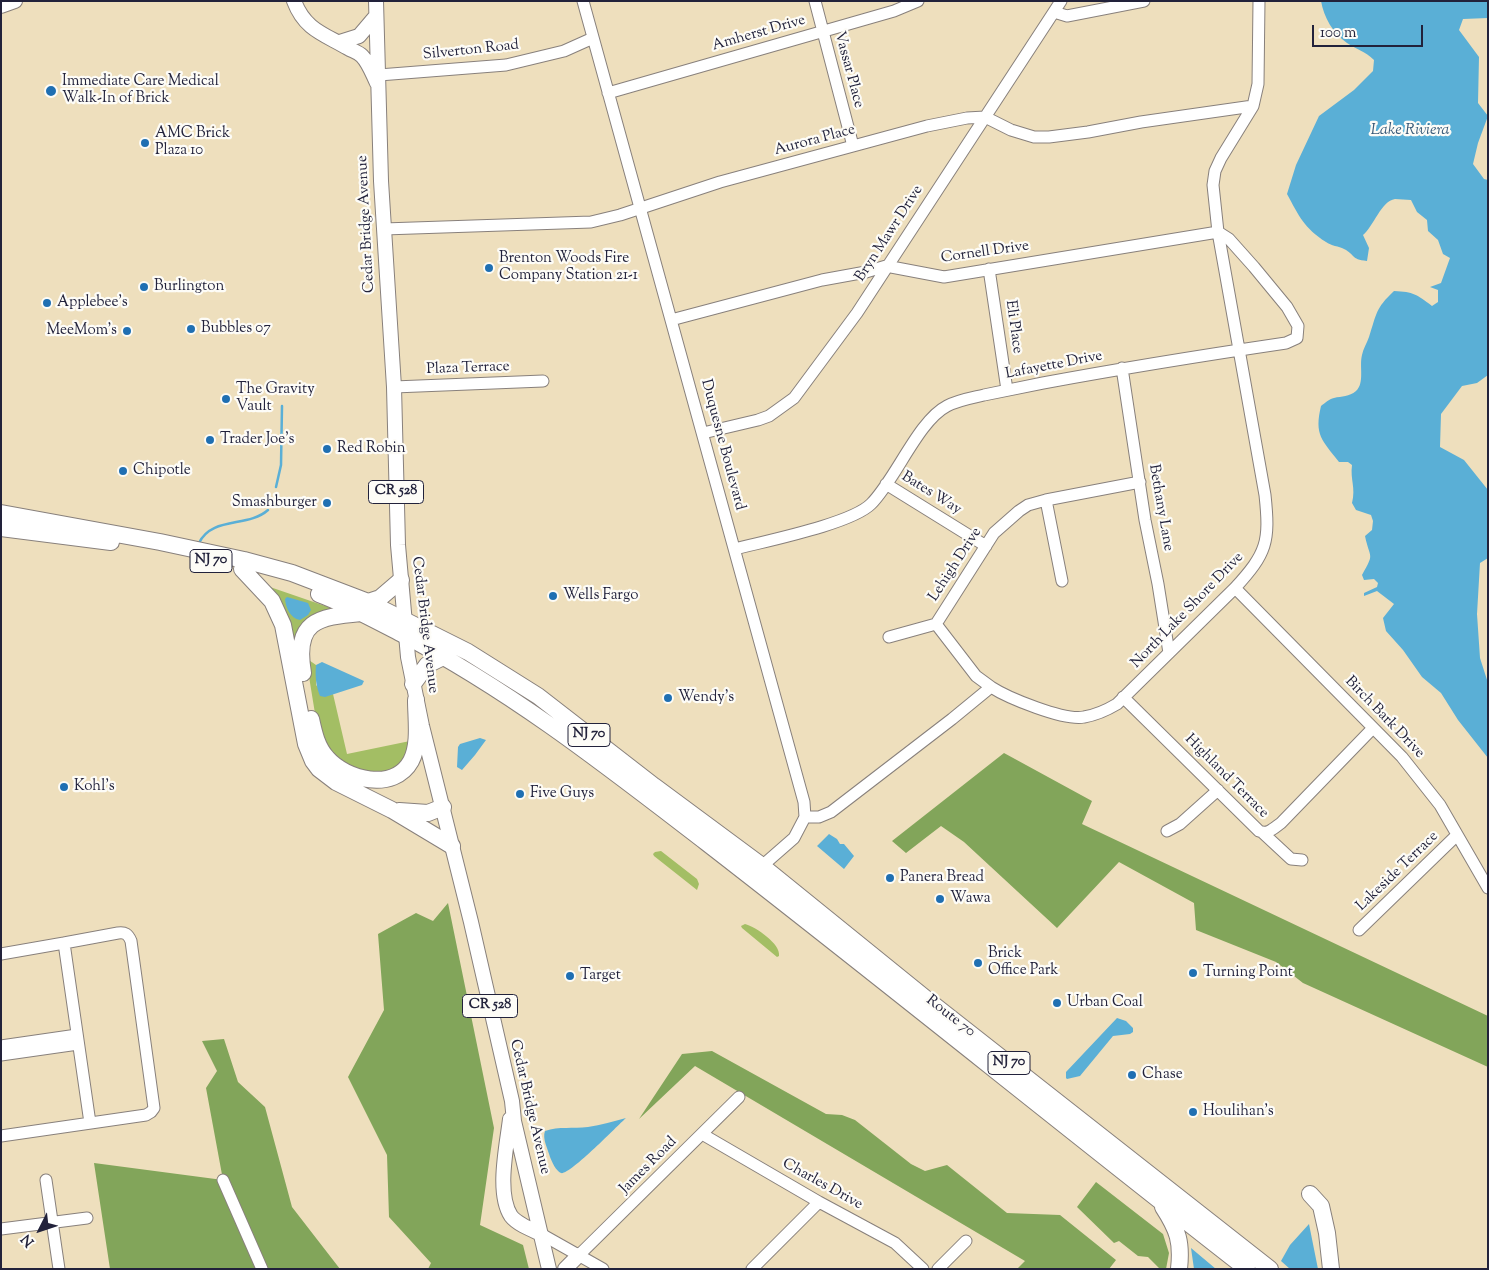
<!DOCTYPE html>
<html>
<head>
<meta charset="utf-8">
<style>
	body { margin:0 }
	#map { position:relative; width:1489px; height:1270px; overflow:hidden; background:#eedfbd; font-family:"Sorts Mill Goudy",serif }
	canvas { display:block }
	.frame { position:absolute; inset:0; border:2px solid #22223b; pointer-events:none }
	.north { position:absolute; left:15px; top:1205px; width:50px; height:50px; -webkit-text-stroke:4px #fdfcf7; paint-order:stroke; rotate:229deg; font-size:14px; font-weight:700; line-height:20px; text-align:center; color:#22223b }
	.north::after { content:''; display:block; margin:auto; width:18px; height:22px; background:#22223b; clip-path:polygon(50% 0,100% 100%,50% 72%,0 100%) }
	.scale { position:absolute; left:1312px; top:25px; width:111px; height:22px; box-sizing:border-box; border:2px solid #22223b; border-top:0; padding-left:6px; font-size:15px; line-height:18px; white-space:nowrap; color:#22223b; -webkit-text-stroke:4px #fdfcf7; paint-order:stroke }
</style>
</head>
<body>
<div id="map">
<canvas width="1489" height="1270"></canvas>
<div class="frame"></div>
<div class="north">N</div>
<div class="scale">100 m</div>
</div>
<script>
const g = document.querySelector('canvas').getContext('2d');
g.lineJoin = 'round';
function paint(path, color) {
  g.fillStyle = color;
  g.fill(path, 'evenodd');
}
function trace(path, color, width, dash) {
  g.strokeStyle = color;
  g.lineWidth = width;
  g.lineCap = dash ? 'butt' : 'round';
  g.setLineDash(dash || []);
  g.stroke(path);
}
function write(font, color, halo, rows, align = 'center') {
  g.font = font + ' "Sorts Mill Goudy",serif';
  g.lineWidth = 4.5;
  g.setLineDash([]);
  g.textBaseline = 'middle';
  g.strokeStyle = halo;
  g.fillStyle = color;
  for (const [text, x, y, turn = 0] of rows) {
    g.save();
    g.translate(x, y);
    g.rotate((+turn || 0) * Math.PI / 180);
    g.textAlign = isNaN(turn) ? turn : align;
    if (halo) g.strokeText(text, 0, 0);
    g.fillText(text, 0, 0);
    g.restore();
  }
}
paint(new Path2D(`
	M270,587L334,609C310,614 308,618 294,638L299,640L297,648Z
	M306,658L316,665V685L325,696L333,694L347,754L410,741L406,756L391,772H360L333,757L318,732Z
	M661,851L697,879L699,884L697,890L654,856L653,854L655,852Z
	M745,924C756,927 781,944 779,956L777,957L742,928L741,926Z`), '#a3be64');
paint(new Path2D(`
	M1004,753L1092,801L1082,824L1488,1016V1067L1303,983L1276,962L1196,930L1194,903L1119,862L1057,928L964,842L941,826L906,853L892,841Z
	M448,903L494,1128L480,1225L523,1245L529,1269H428L431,1263L389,1217L387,1155L348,1077L384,1010L378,934L416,913L433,921Z
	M224,1039L238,1082L265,1107L292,1207L340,1269H110L94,1163L223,1180L206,1088L217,1071L202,1041Z
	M712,1051L826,1114L842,1115L855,1120L911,1164L925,1171L947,1165L1007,1213L1060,1215L1116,1260L1109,1269H1017L1025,1261L695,1066L639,1119L682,1054Z
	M1096,1182L1163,1234L1169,1253L1166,1269H1160L1148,1257L1138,1256L1119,1241L1114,1243L1077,1207Z`), '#82a55a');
paint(new Path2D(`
	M1321,1H1488V18L1463,19L1459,30L1479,57L1478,103L1488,116L1478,143L1473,164L1484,179L1488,180V375L1477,383L1462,386L1441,414L1440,447L1464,460L1488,490V558L1480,563L1477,614L1480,658L1488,683V758L1458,720L1441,693L1422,677L1403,650L1386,631L1383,618L1394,604L1377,591L1364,596V593L1377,587L1378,583L1374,579L1364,580L1362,575C1375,552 1370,560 1365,536L1372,530L1373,521L1371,515L1356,510L1352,503C1356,487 1350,480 1352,465L1348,462H1339C1322,440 1314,435 1321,406C1325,403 1329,399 1334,398C1342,396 1349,397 1356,391C1365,383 1359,366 1362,355C1363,349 1367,343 1369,337C1377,313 1375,309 1394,291C1414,292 1416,294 1432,306L1438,302V290L1430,287L1441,283L1450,258L1443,254L1438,240L1428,231L1427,220L1417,212L1411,200C1406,200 1400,199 1395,199C1381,201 1374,226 1363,235L1369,248L1367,261C1350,259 1356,255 1344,249C1339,246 1331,246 1326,242C1304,228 1299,216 1287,194L1296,165L1319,116L1354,90L1373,71L1374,60C1365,51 1357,50 1347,43C1333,33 1324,18 1321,1Z
	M287,597L308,603L311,610L308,615L300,620C290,618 286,608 285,599Z
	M322,662L364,681L362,685L325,697L320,696C316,686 315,676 316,665Z
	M480,738L486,740L475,755L462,770L457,767L458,747L460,744Z
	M829,834L837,839L840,844H844L854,856L844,869L817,846Z
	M1117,1018L1126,1021L1133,1028V1032L1130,1034L1113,1036L1080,1076L1067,1079L1066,1078V1072Z
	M626,1118C617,1126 569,1176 561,1173C556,1171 552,1162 550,1157C548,1149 542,1139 545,1131C559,1126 573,1129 588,1127C601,1125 614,1121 626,1118Z
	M1309,1224L1318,1269H1290L1281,1261L1290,1245Z
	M1191,1248L1216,1269H1194Z`), '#5aafd6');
trace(new Path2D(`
	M276,487L281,465L282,406
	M199,543C212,516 248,528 268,510`), '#5aafd6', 2.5);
const minor = new Path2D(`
	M583,1L804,802L805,817L794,838L762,866L757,868
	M815,1L853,146
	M1054,12L1067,16L1144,1
	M379,75L506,65L564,51L593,38
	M608,93L894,11L918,1
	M384,229L591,222L620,215L720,182L927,126L967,118L985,117L1011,130L1034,137H1049L1088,132L1141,122L1253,106
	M989,269L1007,390
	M671,320L822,280L866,272L886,266L944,277L1218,232L1229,239L1254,267L1287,307L1298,326L1297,338L1286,343C1205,355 1124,368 1043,383C1023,387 1003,391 984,395C971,398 958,400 947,406C918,421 896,479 871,504C851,524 765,541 735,549
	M1122,368L1145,520L1158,584L1169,653
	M394,387L543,381
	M703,433L758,420L769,416L794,398L857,313L1061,1
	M886,484L986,546
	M1046,500L1062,581
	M1235,588L1402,757L1440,805L1488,888
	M936,624L994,533L1019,511L1028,505L1046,500L1140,482
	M936,624L976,676L991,687
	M889,637L936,624
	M1123,697L1259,831C1268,835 1274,828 1281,823L1373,728
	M805,817H819L831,812L952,719L991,687C1008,698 1064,721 1084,717C1096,715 1107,710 1117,704L1235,588C1267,553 1270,542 1265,495L1218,232L1213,185L1215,171L1221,158L1253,106L1258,84L1259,1
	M1167,831L1180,824L1218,790
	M1263,833L1291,859L1302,860
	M1359,930L1457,835
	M1,954L64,943L90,1123
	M1,1046L77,1035
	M1,1055L78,1044
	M702,1134L819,1202L895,1243L923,1269
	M1,1136L146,1115L151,1112L154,1108L131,941C128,934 125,932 118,933L64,943
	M46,1180L59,1269
	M223,1180L262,1269
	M1,1229L87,1218
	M541,1234L603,1269
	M579,1255L739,1097
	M752,1269L819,1202
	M938,1269L966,1241`);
const major = new Path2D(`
	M294,1C305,30 324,34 348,48C353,51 358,52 362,56C369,63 373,75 377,83
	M376,1L381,181L394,387L398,545L408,657L422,726L471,922L512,1101L514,1121L549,1269
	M1,6L15,1
	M340,42L359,36L376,16
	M510,1119C507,1145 496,1193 511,1216C517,1224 532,1230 541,1234
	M565,1269L579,1255`);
const highway = new Path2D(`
	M1,513L160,542L244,560L292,573L368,602L468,652L538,696L654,786L762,866L925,998L1270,1269
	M1,528L111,542
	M242,569L272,601L283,625L306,744L313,761L319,769L336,782L392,810L452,846
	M319,594C348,605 375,620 402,634C513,692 608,767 707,843C888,983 1066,1128 1247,1269
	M368,602L380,598L401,580
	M303,673C294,621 317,617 361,613
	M413,684L427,665L445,656
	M311,719C314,733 317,747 327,758C346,780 394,792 411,761C420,744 416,719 416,700
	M399,811L428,813L443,807
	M1310,1194L1321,1206L1327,1233L1331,1269
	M1163,1207C1178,1230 1182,1242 1179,1269`);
trace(minor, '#88807c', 13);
trace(major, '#88807c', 16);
trace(highway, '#88807c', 18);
trace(minor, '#fff', 11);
trace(major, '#fff', 14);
trace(highway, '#fff', 16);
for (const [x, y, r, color] of [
	[51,91,6,"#1f6fb2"],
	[145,143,5,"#1f6fb2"],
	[489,268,5,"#1f6fb2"],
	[144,287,5,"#1f6fb2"],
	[47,303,5,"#1f6fb2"],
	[191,329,5,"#1f6fb2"],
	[127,331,5,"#1f6fb2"],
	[226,399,5,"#1f6fb2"],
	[210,440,5,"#1f6fb2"],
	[327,449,5,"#1f6fb2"],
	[123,471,5,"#1f6fb2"],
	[327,503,5,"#1f6fb2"],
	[553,596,5,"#1f6fb2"],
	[668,698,5,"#1f6fb2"],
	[64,787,5,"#1f6fb2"],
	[520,794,5,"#1f6fb2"],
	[890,878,5,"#1f6fb2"],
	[940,899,5,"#1f6fb2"],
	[978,963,5,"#1f6fb2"],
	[1193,973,5,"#1f6fb2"],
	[570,976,5,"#1f6fb2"],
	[1057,1003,5,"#1f6fb2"],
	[1132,1075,5,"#1f6fb2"],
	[1193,1112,5,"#1f6fb2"]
]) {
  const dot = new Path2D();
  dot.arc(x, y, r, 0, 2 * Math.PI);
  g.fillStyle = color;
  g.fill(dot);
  trace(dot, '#fdfcf7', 2);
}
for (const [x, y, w] of [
	[396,492,55],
	[211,561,42],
	[589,735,42],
	[490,1006,55],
	[1009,1063,42]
]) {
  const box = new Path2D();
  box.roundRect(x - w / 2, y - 11.5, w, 23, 4);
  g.fillStyle = '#fdfcf7';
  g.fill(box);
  trace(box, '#22223b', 1);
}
write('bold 14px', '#22223b', null, [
	["CR 528",396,492],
	["NJ 70",211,561],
	["NJ 70",589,735],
	["CR 528",490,1006],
	["NJ 70",1009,1063]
]);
write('15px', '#22223b', '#fdfcf7', [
	["Amherst Drive",759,34,-16],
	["Silverton Road",471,51,-6],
	["Vassar Place",848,70,75],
	["Aurora Place",815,141,-15],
	["Cedar Bridge Avenue",367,224,-93],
	["Bryn Mawr Drive",890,234,-57],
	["Cornell Drive",985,253,-8],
	["Eli Place",1013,327,82],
	["Lafayette Drive",1054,366,-11],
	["Plaza Terrace",468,369,-2],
	["Duquesne Boulevard",722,445,75],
	["Bates Way",931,494,32],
	["Bethany Lane",1160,508,80],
	["Lehigh Drive",956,565,-57],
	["North Lake Shore Drive",1188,611,-46],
	["Cedar Bridge Avenue",424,625,83],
	["Birch Bark Drive",1384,718,46],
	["Highland Terrace",1226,777,45],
	["Lakeside Terrace",1398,872,-44],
	["Route 70",950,1017,38],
	["Cedar Bridge Avenue",529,1107,77],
	["James Road",649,1166,-45],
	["Charles Drive",822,1185,29]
]);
write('15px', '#22223b', '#fdfcf7', [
	["Immediate Care Medical",62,82],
	["Walk-In of Brick",62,99],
	["AMC Brick",155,134],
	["Plaza 10",155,151],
	["Brenton Woods Fire",499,259],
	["Company Station 21-1",499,276],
	["Burlington",154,287],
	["Applebee's",57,303],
	["Bubbles 07",201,329],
	["MeeMom's",117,331,"right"],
	["The Gravity",236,390],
	["Vault",236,407],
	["Trader Joe's",220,440],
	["Red Robin",337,449],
	["Chipotle",133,471],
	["Smashburger",317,503,"right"],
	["Wells Fargo",563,596],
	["Wendy's",678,698],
	["Kohl's",74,787],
	["Five Guys",530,794],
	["Panera Bread",900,878],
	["Wawa",950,899],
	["Brick",988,954],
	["Office Park",988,971],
	["Turning Point",1203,973],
	["Target",580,976],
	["Urban Coal",1067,1003],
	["Chase",1142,1075],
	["Houlihan's",1203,1112]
], 'left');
write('italic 16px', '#385a79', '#fdfcf7', [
	["Lake Riviera",1410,131]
]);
</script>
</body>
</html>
